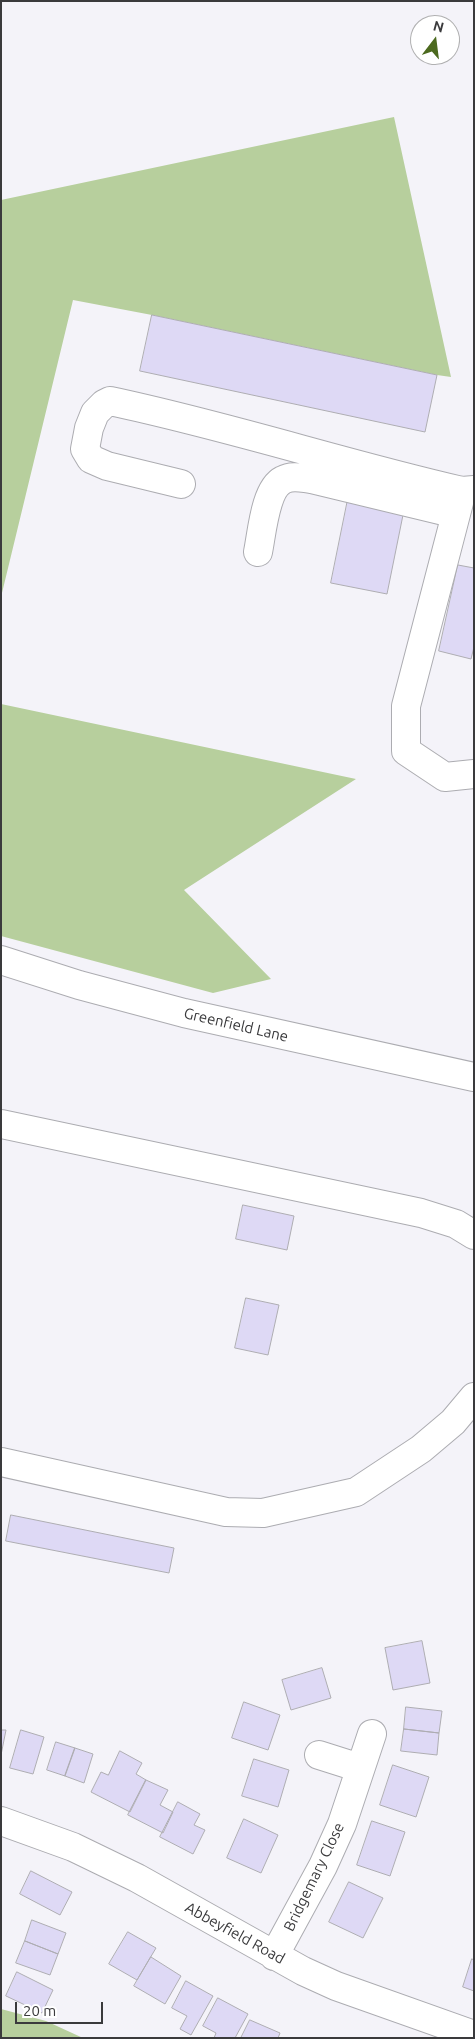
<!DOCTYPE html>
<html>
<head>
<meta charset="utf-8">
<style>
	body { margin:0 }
	#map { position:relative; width:475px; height:2039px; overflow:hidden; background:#f4f3f9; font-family:Ubuntu,sans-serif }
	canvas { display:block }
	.frame { position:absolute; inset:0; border:2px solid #3a3a3c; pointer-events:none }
	.north { position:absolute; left:410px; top:15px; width:50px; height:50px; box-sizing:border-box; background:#fff; border:1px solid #b0b0b1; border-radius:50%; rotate:15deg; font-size:14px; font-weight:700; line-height:20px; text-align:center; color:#3a3a3c }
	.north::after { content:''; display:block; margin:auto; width:18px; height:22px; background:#4c6a1f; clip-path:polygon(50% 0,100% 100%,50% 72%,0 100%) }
	.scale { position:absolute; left:15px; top:2002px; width:88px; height:22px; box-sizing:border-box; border:2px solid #3a3a3c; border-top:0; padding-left:6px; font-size:15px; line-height:18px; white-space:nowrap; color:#3a3a3c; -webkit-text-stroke:4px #fff; paint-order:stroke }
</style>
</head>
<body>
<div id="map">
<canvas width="475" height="2039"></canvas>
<div class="frame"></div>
<div class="north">N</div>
<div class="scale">20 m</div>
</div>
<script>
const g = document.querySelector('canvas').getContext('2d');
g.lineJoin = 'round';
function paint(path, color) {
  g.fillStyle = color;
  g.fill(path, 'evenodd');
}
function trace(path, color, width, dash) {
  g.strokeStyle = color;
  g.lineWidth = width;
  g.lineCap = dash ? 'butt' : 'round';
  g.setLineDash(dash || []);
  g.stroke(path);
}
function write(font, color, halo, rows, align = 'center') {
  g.font = font + ' Ubuntu,sans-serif';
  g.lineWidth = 4;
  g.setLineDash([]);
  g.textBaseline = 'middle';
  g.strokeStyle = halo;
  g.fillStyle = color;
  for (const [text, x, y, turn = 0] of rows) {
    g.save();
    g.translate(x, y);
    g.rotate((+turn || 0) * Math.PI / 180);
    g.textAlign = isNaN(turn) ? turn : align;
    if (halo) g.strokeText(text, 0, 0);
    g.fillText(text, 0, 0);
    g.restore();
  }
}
paint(new Path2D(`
	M394,117L451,377L437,375L152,315L73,300L1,597V200Z
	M1,704L356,779L184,890L271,979L213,993L1,936Z
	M1,2009L46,2021L83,2038H1Z`), '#b7cf9d');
const building = new Path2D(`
	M152,315L437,375L425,432L140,371Z
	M348,499L404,510L387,594L331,583Z
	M458,565L474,568V647L471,659L439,651Z
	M243,1205L294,1216L287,1250L236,1239Z
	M246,1298L279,1305L268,1355L235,1348Z
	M11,1515L174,1548L169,1573L6,1541Z
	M422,1641L430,1683L393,1690L385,1648Z
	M322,1668L331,1698L291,1710L282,1680Z
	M244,1702L280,1715L268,1750L232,1738Z
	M406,1707L442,1711L439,1733L404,1729Z
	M404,1729L439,1733L437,1755L401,1751Z
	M1,1730H6L1,1755Z
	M21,1730L44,1737L33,1774L10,1768Z
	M56,1742L75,1748L65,1776L47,1770Z
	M75,1748L93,1754L84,1783L65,1776Z
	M120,1751L142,1763L136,1774L146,1780L130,1812L91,1792L101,1772L108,1775Z
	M254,1759L289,1770L278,1807L242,1796Z
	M393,1765L429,1777L416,1817L380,1805Z
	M146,1780L168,1790L160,1805L173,1812L163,1833L128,1815Z
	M178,1802L200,1814L194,1825L205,1830L193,1854L160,1837Z
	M244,1819L278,1835L261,1873L227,1858Z
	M372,1821L405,1832L390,1876L357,1865Z
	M31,1871L72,1892L60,1915L20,1894Z
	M349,1882L383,1898L363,1938L329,1922Z
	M32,1920L66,1933L58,1954L25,1941Z
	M128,1932L156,1948L137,1980L109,1964Z
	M25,1941L58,1954L50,1975L16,1963Z
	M151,1957L181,1976L165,2004L134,1986Z
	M472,1959L474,1960V1991L463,1987Z
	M17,1972L53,1990L42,2013L6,1996Z
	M186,1981L213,1996L191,2035L180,2029L187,2016L172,2008Z
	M218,1998L248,2014L235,2038H214L216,2033L203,2026Z
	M250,2020L280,2033L278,2038H241Z`);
paint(building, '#ded9f5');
trace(building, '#aeadb2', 1);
const minor = new Path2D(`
	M181,484L107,466L91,459L85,449L89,428L95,413L104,404L110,401C229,426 344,464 462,491
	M474,490L462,491L406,706V751L445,777L474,774
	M258,552C262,533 265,489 283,480C292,475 302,478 311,479L456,514
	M1,960L79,985L184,1013L474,1077
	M1,1124L421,1213L456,1224L474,1235
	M1,1462L226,1512L263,1513L356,1492L421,1449L453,1422L474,1397
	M319,1755L360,1768
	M1,1821L73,1847L137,1878L303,1971L336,1986L474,2035
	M274,1956L323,1866L342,1824L372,1734`);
trace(minor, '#acacb1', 30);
trace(minor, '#fff', 28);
write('15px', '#3a3a3c', '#fff', [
	["Greenfield Lane",236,1025,13],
	["Bridgemary Close",314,1877,-64],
	["Abbeyfield Road",235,1933,29]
]);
</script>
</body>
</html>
